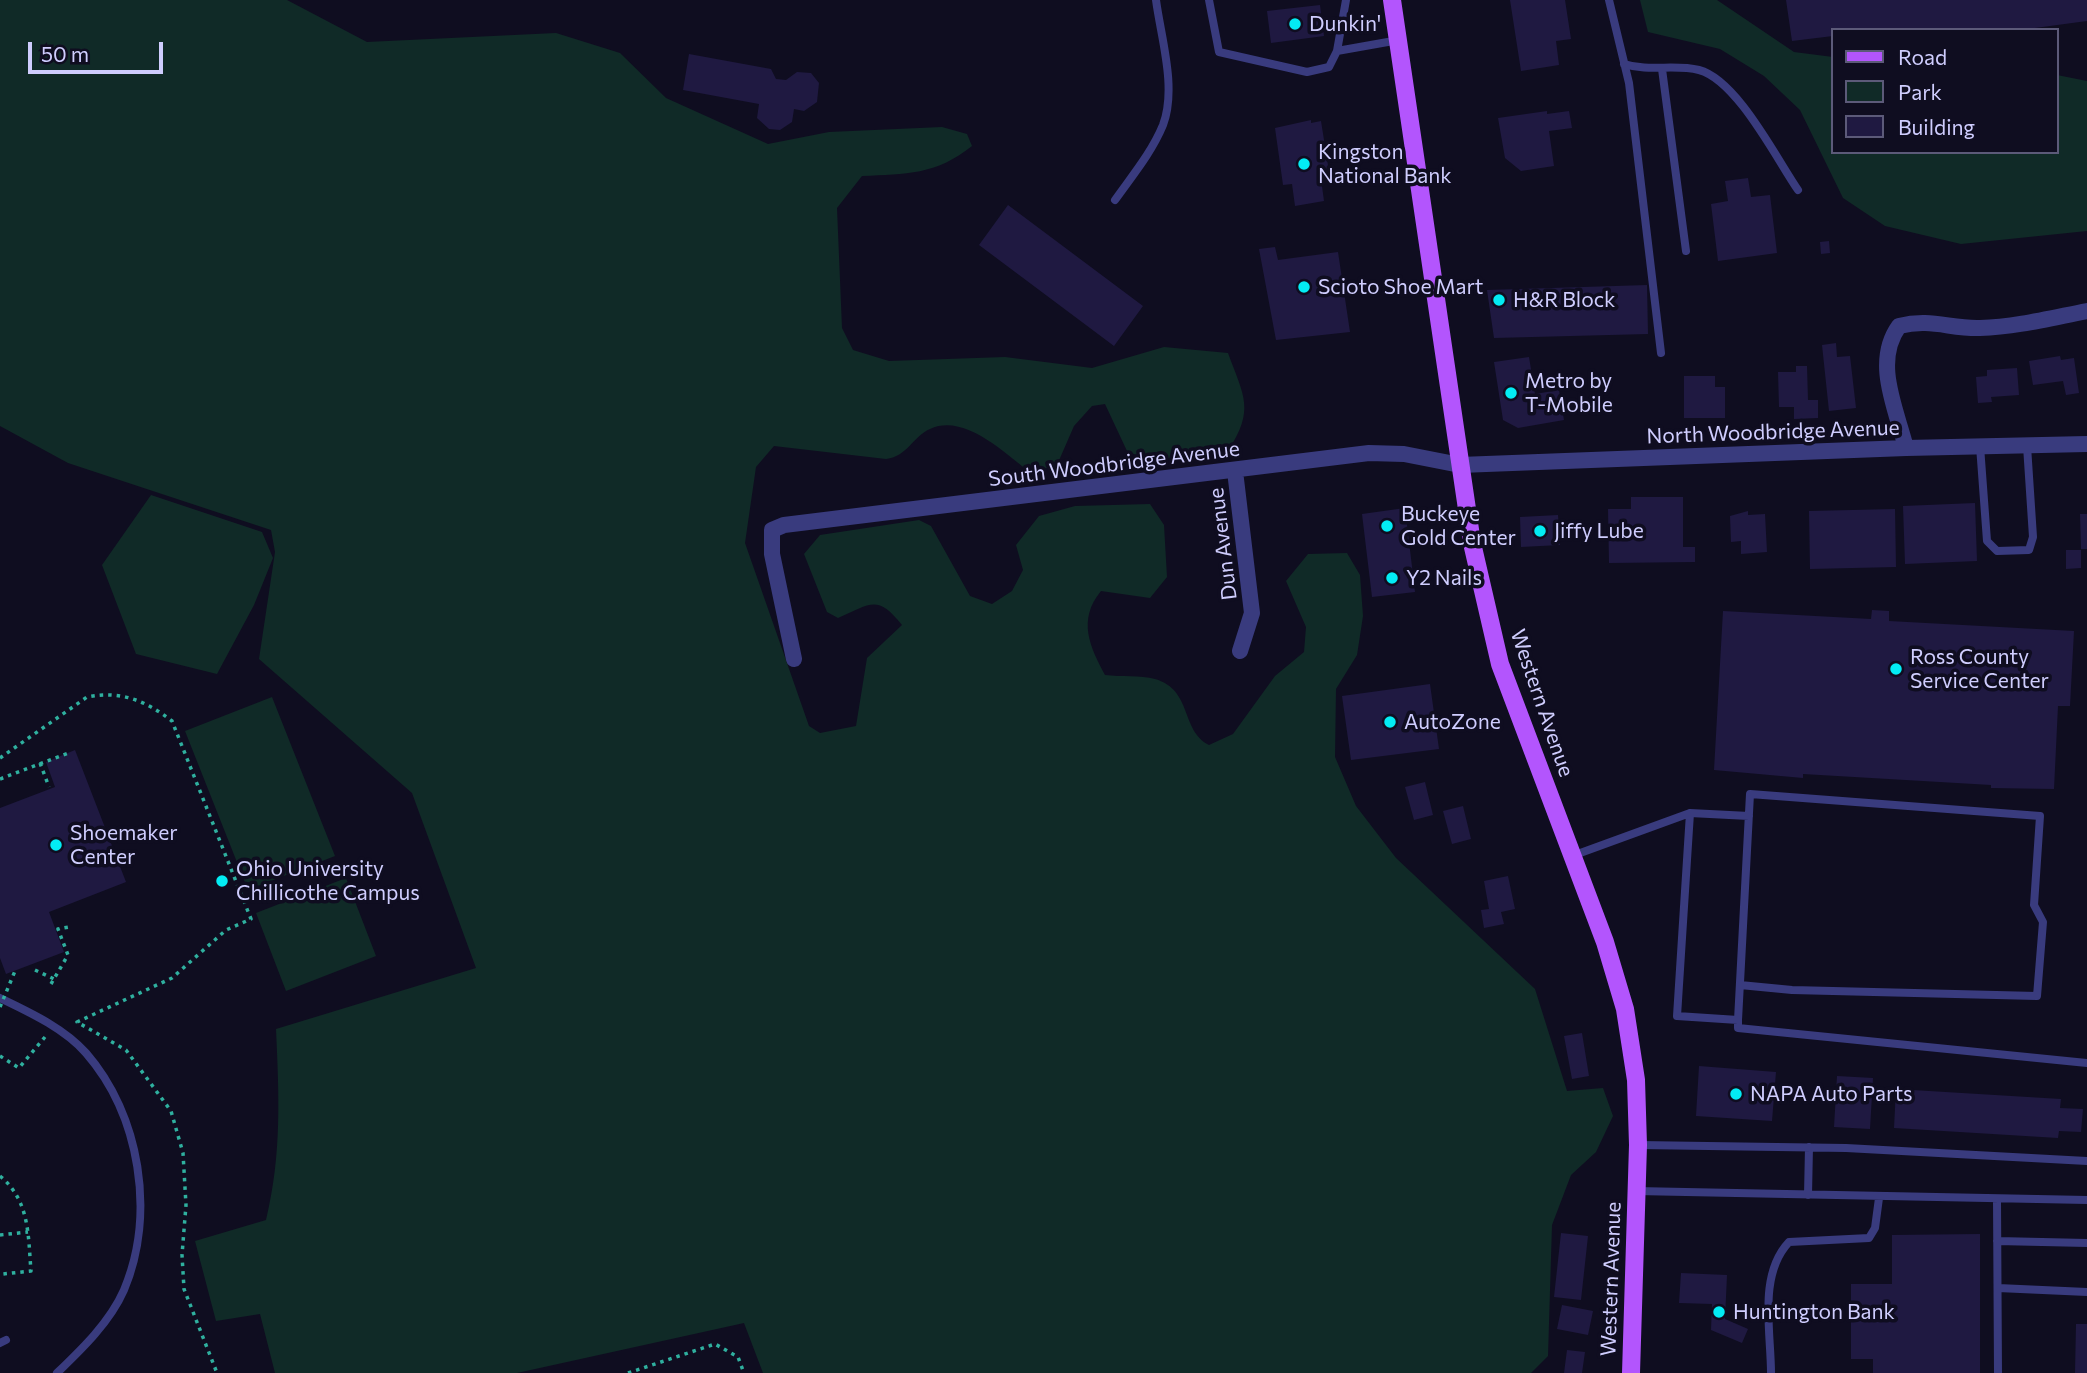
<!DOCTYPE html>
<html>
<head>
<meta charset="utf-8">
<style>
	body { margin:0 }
	#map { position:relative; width:2087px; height:1373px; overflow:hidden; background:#0f0d20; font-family:Commissioner,sans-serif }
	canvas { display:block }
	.legend { position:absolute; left:1831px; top:28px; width:228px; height:126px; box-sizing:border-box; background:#0f0d20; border:2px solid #5c5a79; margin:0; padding:9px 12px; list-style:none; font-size:21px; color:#cfcdfe }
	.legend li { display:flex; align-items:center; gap:14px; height:35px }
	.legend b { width:35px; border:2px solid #5c5a79 }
	.scale { position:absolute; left:28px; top:42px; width:135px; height:32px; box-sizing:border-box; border:4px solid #cfcdfe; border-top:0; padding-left:9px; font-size:21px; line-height:24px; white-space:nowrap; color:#cfcdfe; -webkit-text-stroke:5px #0f0d20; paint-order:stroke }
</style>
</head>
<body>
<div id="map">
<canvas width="2087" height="1373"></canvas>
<ul class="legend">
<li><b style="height:9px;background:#b355fd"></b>Road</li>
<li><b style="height:19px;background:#102a27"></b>Park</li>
<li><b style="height:19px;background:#1f1941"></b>Building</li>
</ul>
<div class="scale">50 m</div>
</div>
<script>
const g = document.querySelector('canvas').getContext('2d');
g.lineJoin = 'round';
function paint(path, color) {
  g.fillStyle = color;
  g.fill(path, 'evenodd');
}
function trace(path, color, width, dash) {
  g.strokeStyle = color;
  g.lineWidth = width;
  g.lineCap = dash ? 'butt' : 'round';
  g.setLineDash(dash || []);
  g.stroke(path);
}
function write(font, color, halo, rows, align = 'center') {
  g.font = font + ' Commissioner,sans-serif';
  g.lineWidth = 7;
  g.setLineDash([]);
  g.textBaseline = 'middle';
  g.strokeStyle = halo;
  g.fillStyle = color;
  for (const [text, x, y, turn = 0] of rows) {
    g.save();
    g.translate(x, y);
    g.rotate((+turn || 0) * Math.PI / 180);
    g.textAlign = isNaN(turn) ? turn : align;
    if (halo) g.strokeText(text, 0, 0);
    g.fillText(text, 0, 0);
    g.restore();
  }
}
paint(new Path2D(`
	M0,0H287L367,42L556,33L620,53L666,98L768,144L829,132L942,127L967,134L972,146C936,175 906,174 862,176L837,208L842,328L853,350L889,361L1005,357L1092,368L1164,347L1228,353C1244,397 1255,409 1228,451L1150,461L1127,451L1105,404L1092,406L1074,426L1057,465L1031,473C1005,454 965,413 930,429C912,437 908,456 886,459L774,446L756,467L745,543L809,726L820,733L856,726L867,658L902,625C877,594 871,604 838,618L827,612L804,554L820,535L919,520L931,526L970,596L992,604L1012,591L1023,570L1016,545L1039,516L1075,506L1150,504L1164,525L1167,577L1150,598L1101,591C1077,620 1090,647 1105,675C1121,677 1140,675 1155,679C1193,690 1180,730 1209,745L1233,734L1275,676L1304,652L1306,627L1286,581L1308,554L1347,553L1360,575L1363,616L1357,655L1336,689L1335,757L1356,806L1396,858L1535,989L1567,1091L1603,1088L1613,1116L1596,1152L1571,1175L1552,1225L1548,1356L1531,1373H763L744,1323L517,1373H275L260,1314L216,1321L195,1241L266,1220C282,1154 279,1096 276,1029L476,968L412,793L259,659L275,552L271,530L68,463L0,426Z
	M1640,0H1717L1794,52L1833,57V152H2057V75L2087,81V231L1961,244L1885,226L1843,198L1800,110L1764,76L1720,49L1648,32Z
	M151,495L262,532L273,558L254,605L217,674L136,654L102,565Z
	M272,697L335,856L248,890L185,731Z
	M346,878L376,956L286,991L256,913Z`), '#102a27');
paint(new Path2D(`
	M1510,0H1565L1571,39L1556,41L1559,65L1521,71Z
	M1786,0H2087V21L2020,30H1833V36L1792,41Z
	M1320,5L1324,36L1271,43L1267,11Z
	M689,54L771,69L776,79L786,80L797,72L811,73L819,83L817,102L804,111L794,109L792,122L780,130L769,129L757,118L759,104L683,90Z
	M1547,111V114L1569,111L1572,128L1549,131L1554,166L1521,171L1505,158L1498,118Z
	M1311,120V123L1321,121L1330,178L1321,179L1324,201L1295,206L1292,184L1283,185L1275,128Z
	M1748,178L1751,197L1770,195L1777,253L1718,261L1711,204L1728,201L1725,181Z
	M1008,205L1143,306L1114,346L979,245Z
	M1829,241L1830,253L1821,254L1820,242Z
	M1275,247L1278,260L1338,252L1350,332L1276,340L1259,249Z
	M1647,285L1648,334L1494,338L1487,290Z
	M1836,343L1837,357L1850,356L1856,408L1829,411L1822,345Z
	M2060,356L2061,360L2074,358L2079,393L2066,395L2063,381L2033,385L2029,361Z
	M1529,357L1535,394L1559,390L1564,420L1518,428L1503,420L1494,362Z
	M1796,366H1807L1808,400H1818V418L1794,419V407H1779L1778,372H1796Z
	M2017,368L2019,395L1991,397L1992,402L1978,403L1976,377L1987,376V370Z
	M1684,376H1715V387H1725V418H1684Z
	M1631,497H1683V547H1695V562L1609,563L1608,509H1631Z
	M1975,503L1977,561L1905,564L1903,506Z
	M1405,508L1415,592L1372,597L1362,514Z
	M1895,509L1896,567L1810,569L1809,511Z
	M1748,511V515L1765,514L1767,552L1741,554V541L1731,542L1730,516Z
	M2080,514H2087V549H2081Z
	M1558,515L1560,545L1521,547L1520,517Z
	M2066,550H2081V568L2066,569Z
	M1872,610L1889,611V621L2074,631L2070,706H2058L2054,789L1991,788V785L1803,774V778L1714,770L1723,611L1871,619Z
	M1430,684L1439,749L1351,760L1342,696Z
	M75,750L126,882L49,912L64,952L6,974L0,958V808L55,787L46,762Z
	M1425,782L1433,815L1414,820L1405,787Z
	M1463,806L1471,839L1452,844L1443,811Z
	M1508,876L1515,909L1501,912L1504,924L1484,928L1481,910L1489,909L1484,881Z
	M1582,1033L1589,1076L1572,1079L1564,1036Z
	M1699,1066L1776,1072L1772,1121L1696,1116Z
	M1837,1076L1873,1078L1870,1129L1834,1127Z
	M1896,1089L2061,1099L2060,1108L2083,1109L2081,1132L2059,1131L2058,1138L1894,1128Z
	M1561,1233L1588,1236L1581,1300L1554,1297Z
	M1980,1234V1373H1873V1359H1851V1284H1892V1235Z
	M1681,1273L1727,1275L1725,1319L1748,1329L1742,1343L1711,1330L1712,1304L1679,1303Z
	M1562,1305L1593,1311L1588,1335L1557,1329Z
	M2076,1324H2087V1373H2075Z
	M1567,1350L1585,1352L1582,1373H1564Z`), '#1f1941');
trace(new Path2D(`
	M0,758L87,697C121,690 146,701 172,721L251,919L226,930L172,978L77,1022L126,1050L171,1111L183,1153L186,1205L182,1255L184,1289L217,1373
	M40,763L49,787
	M0,779L71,752
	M35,970L54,979
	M51,984L68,955L58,929L69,927
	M0,1056L19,1068L45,1037
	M0,1176C30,1201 28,1235 31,1271L3,1274
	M0,1235L28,1232
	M628,1373L715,1344L738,1357L744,1373`), '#2fb09f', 3.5, [3.5, 5]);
trace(new Path2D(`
	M1209,0L1219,52L1307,72L1329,67L1337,51L1346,0
	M1609,0L1629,83L1661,353
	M1337,51L1399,40
	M1624,64C1649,72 1674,64 1699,70C1737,80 1776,158 1798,190
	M1662,69L1686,251
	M1115,200C1132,176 1152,152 1163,125C1177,88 1161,38 1156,0
	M1980,446L1987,541L1997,551L2029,550L2033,537L2027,446
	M1690,813L1749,816
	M1572,856L1690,813L1677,1016L1738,1020L1750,794L2040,816L2034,905L2043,922L2037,996L1792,990L1740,985
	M0,998C29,1012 64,1028 86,1053C140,1115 156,1214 124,1290C110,1322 82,1349 57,1373
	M1738,1020V1028L2087,1063
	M1639,1145L1846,1148L2087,1161
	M1636,1191L2087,1200
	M1808,1195L1809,1147
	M1997,1200L1998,1373
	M1997,1241L2087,1243
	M1998,1288L2087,1292
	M0,1343L6,1340
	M1771,1373C1771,1331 1758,1275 1789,1242L1869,1238L1875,1228L1879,1198`), '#393b7e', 8);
trace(new Path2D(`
	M1906,448C1896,408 1873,362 1899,326C1931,318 1950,329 1980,328C2016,327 2051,318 2087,311
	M1235,471L1252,613L1240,651
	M794,659L772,554V530L784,525L1369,453L1404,454L1460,465L1906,448L2087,444`), '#393b7e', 16);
trace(new Path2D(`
	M1392,0L1472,543L1500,664L1605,942L1625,1009L1636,1080L1638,1145L1631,1373`), '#b355fd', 18);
trace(new Path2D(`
	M0,1007L15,971`), '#2fb09f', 3.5, [3.5, 5]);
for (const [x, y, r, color] of [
	[1295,24,7,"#03ecf4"],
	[1304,164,7,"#03ecf4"],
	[1304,287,7,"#03ecf4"],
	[1499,300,7,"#03ecf4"],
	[1511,393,7,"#03ecf4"],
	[1387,526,7,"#03ecf4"],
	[1540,531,7,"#03ecf4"],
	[1392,578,7,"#03ecf4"],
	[1896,669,7,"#03ecf4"],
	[1390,722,7,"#03ecf4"],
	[56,845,7,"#03ecf4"],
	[222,881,7,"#03ecf4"],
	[1736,1094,7,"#03ecf4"],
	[1719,1312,7,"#03ecf4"]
]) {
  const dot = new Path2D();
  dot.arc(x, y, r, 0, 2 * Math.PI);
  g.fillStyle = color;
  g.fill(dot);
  trace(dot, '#0f0d20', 2.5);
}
write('21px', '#cfcdfe', '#0f0d20', [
	["Dunkin'",1309,24],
	["Kingston",1318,152],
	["National Bank",1318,176],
	["Scioto Shoe Mart",1318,287],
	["H&R Block",1513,300],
	["Metro by",1525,381],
	["T-Mobile",1525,405],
	["Buckeye",1401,514],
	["Gold Center",1401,538],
	["Jiffy Lube",1554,531],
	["Y2 Nails",1406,578],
	["Ross County",1910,657],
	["Service Center",1910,681],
	["AutoZone",1404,722],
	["Shoemaker",70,833],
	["Center",70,857],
	["Ohio University",236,869],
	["Chillicothe Campus",236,893],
	["NAPA Auto Parts",1750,1094],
	["Huntington Bank",1733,1312]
], 'left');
write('21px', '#cfcdfe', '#0f0d20', [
	["North Woodbridge Avenue",1773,432,-2],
	["South Woodbridge Avenue",1114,464,-7],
	["Dun Avenue",1223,544,-97],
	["Western Avenue",1542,703,71],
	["Western Avenue",1611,1279,-88]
]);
</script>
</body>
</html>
